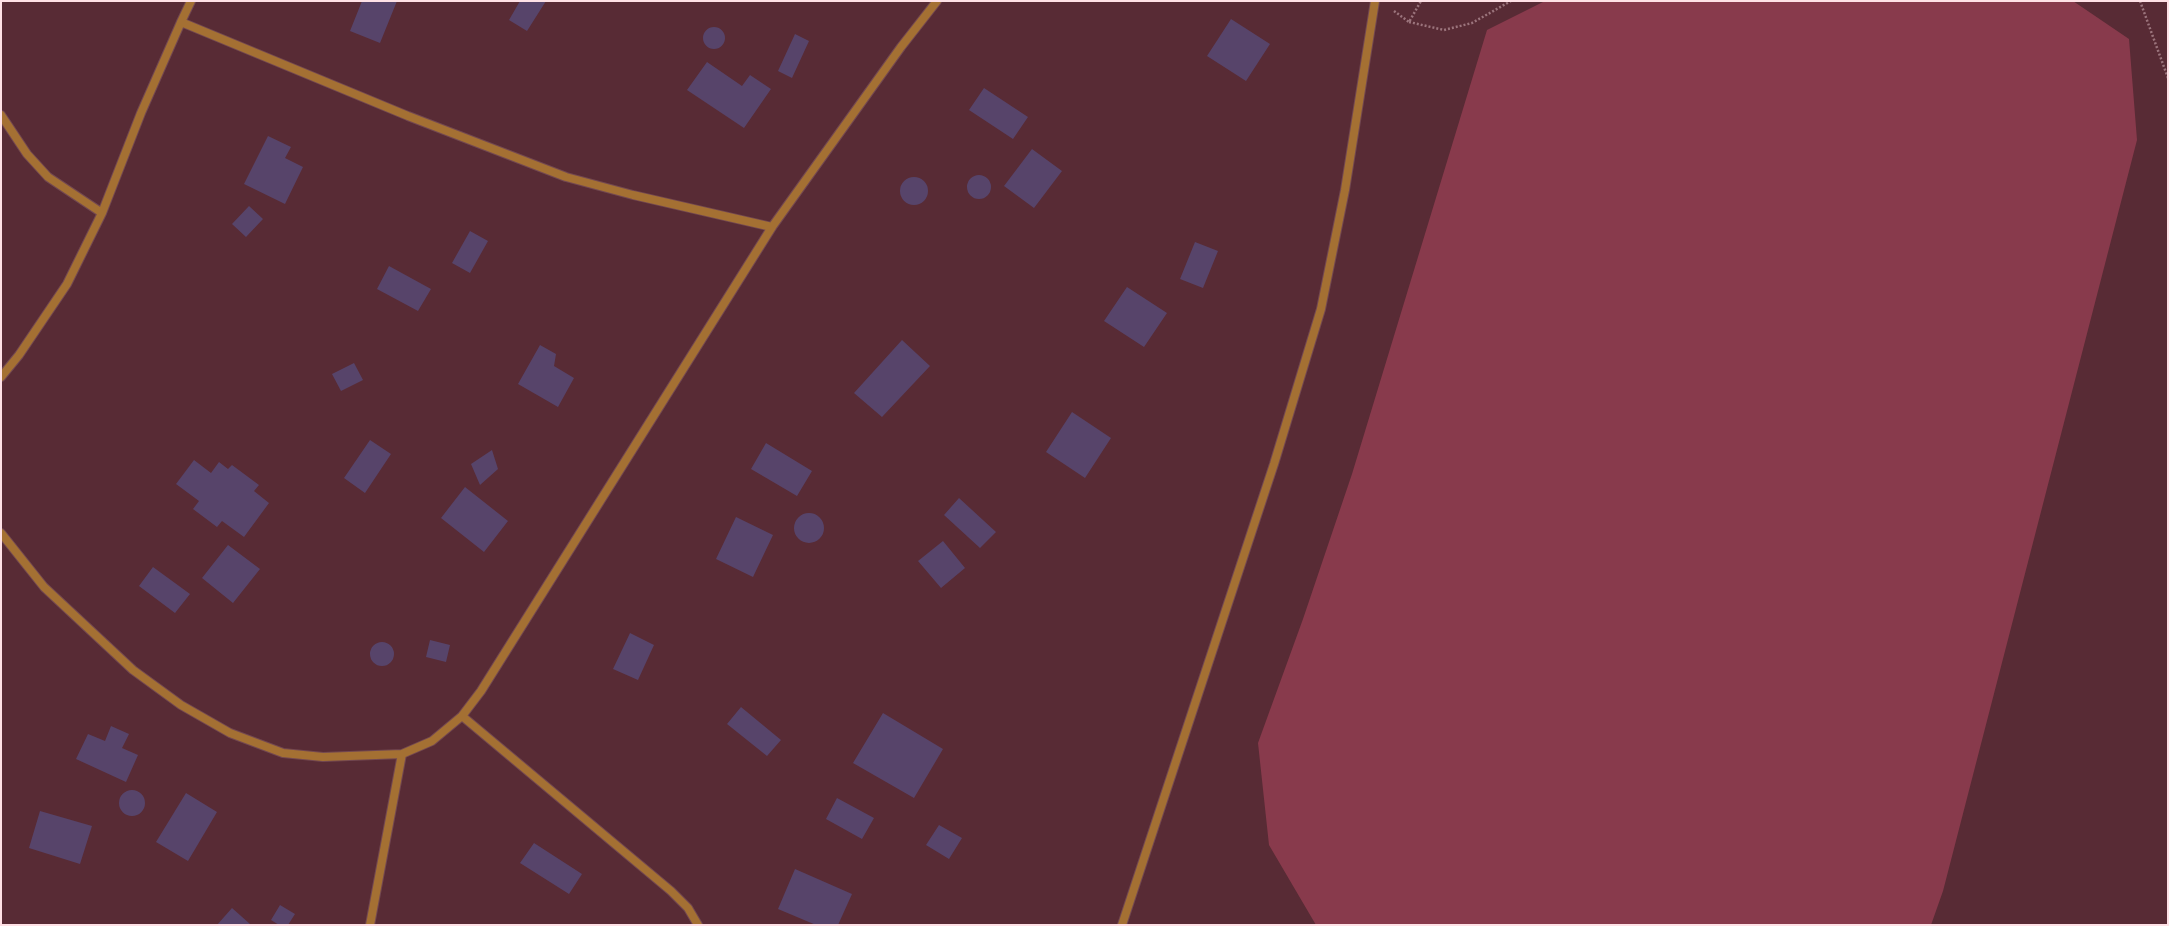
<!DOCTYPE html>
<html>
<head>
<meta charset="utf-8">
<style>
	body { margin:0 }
	#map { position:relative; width:2169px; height:926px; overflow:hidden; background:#582b35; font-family:"Roboto Condensed",sans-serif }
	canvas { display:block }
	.frame { position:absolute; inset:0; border:2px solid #ffe1e6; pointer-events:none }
</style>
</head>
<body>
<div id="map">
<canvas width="2169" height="926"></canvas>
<div class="frame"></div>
</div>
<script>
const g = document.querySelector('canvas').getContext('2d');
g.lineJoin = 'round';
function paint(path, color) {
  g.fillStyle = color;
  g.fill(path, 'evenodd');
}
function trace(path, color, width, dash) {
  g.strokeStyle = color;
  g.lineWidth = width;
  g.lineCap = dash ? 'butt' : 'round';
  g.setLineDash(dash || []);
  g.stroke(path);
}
paint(new Path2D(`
	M1545,1H2073L2129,39L2137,140L1943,891L1931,925H1316L1269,845L1258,743L1303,619L1352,474L1487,30Z`), '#883a4c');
paint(new Path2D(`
	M362,1H397L380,43L350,31Z
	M520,1H546L527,31L509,20Z
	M1231,19L1270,44L1246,81L1207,56Z
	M703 38a11 11 0 1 1 22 0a11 11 0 1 1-22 0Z
	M795,34L809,41L792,78L778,71Z
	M707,62L742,86L750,75L771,89L744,128L687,90Z
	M984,88L1028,117L1013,139L969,110Z
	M268,136L291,147L285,158L303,167L285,204L244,184Z
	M1032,149L1062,171L1034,208L1004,186Z
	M967 187a12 12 0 1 1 24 0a12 12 0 1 1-24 0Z
	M900 191a14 14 0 1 1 28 0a14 14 0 1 1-28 0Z
	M249,206L263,219L246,237L232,224Z
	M470,231L488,241L470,273L452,263Z
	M1195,242L1218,251L1203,288L1180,279Z
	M389,266L431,289L418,311L377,289Z
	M1127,287L1167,313L1144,347L1104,321Z
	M902,340L930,366L882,417L854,393Z
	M540,345L556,354L554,366L574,378L558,407L518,384Z
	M354,363L363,380L341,391L332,374Z
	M1072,412L1111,438L1085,478L1046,452Z
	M370,440L391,454L365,493L344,478Z
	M766,443L812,471L797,496L751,469Z
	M492,450L498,469L480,485L471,464Z
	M194,460L211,473L219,462L228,469L232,465L259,485L254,491L269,503L244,537L222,521L217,527L193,509L199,501L176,484Z
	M465,487L508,521L484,552L441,518Z
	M959,498L996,532L980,548L944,515Z
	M794 528a15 15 0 1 1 30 0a15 15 0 1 1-30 0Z
	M736,517L773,535L753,577L716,559Z
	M943,541L965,568L941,588L918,561Z
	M228,545L260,569L233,603L202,578Z
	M153,567L190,594L175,613L139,586Z
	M630,633L654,645L638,680L613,669Z
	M430,640L450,645L446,662L426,657Z
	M370 654a12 12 0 1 1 24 0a12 12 0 1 1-24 0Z
	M741,707L781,740L767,756L727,724Z
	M883,713L943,749L914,798L853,763Z
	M111,726L129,734L122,748L138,755L126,782L76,759L88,734L105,741Z
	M119 803a13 13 0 1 1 26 0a13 13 0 1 1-26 0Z
	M186,793L217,812L188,861L156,842Z
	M837,798L874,818L862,839L826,819Z
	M40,811L92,826L80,864L29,848Z
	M939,825L962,838L949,859L926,845Z
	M534,843L582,874L569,894L520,863Z
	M795,869L852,894L838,925H816L778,909Z
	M280,905L295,914L288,925H279L271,920Z
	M232,908L250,924L249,925H217Z`), '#57446a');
const street = new Path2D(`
	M181,22L191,1
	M1,115L27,154L48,177L102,213
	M1,377L19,355L67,284L102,213L141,113L181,22L408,116L566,177L633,195L772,227
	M1,533L44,587L133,670L181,705L230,733L283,753L323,757L402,754L432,741L462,716L481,691L772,227L901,47L937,1
	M462,716L671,891L688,908L698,925
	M370,925L402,754
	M1122,925L1274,464L1321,309L1345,190L1375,1`);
trace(street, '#734851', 10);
trace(new Path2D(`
	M2140,1L2168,78
	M1394,11L1409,22L1421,1
	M1409,22L1444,30L1472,23L1511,1`), '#9b747c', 2.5, [2, 2]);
trace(street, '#a47033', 8);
</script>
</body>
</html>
